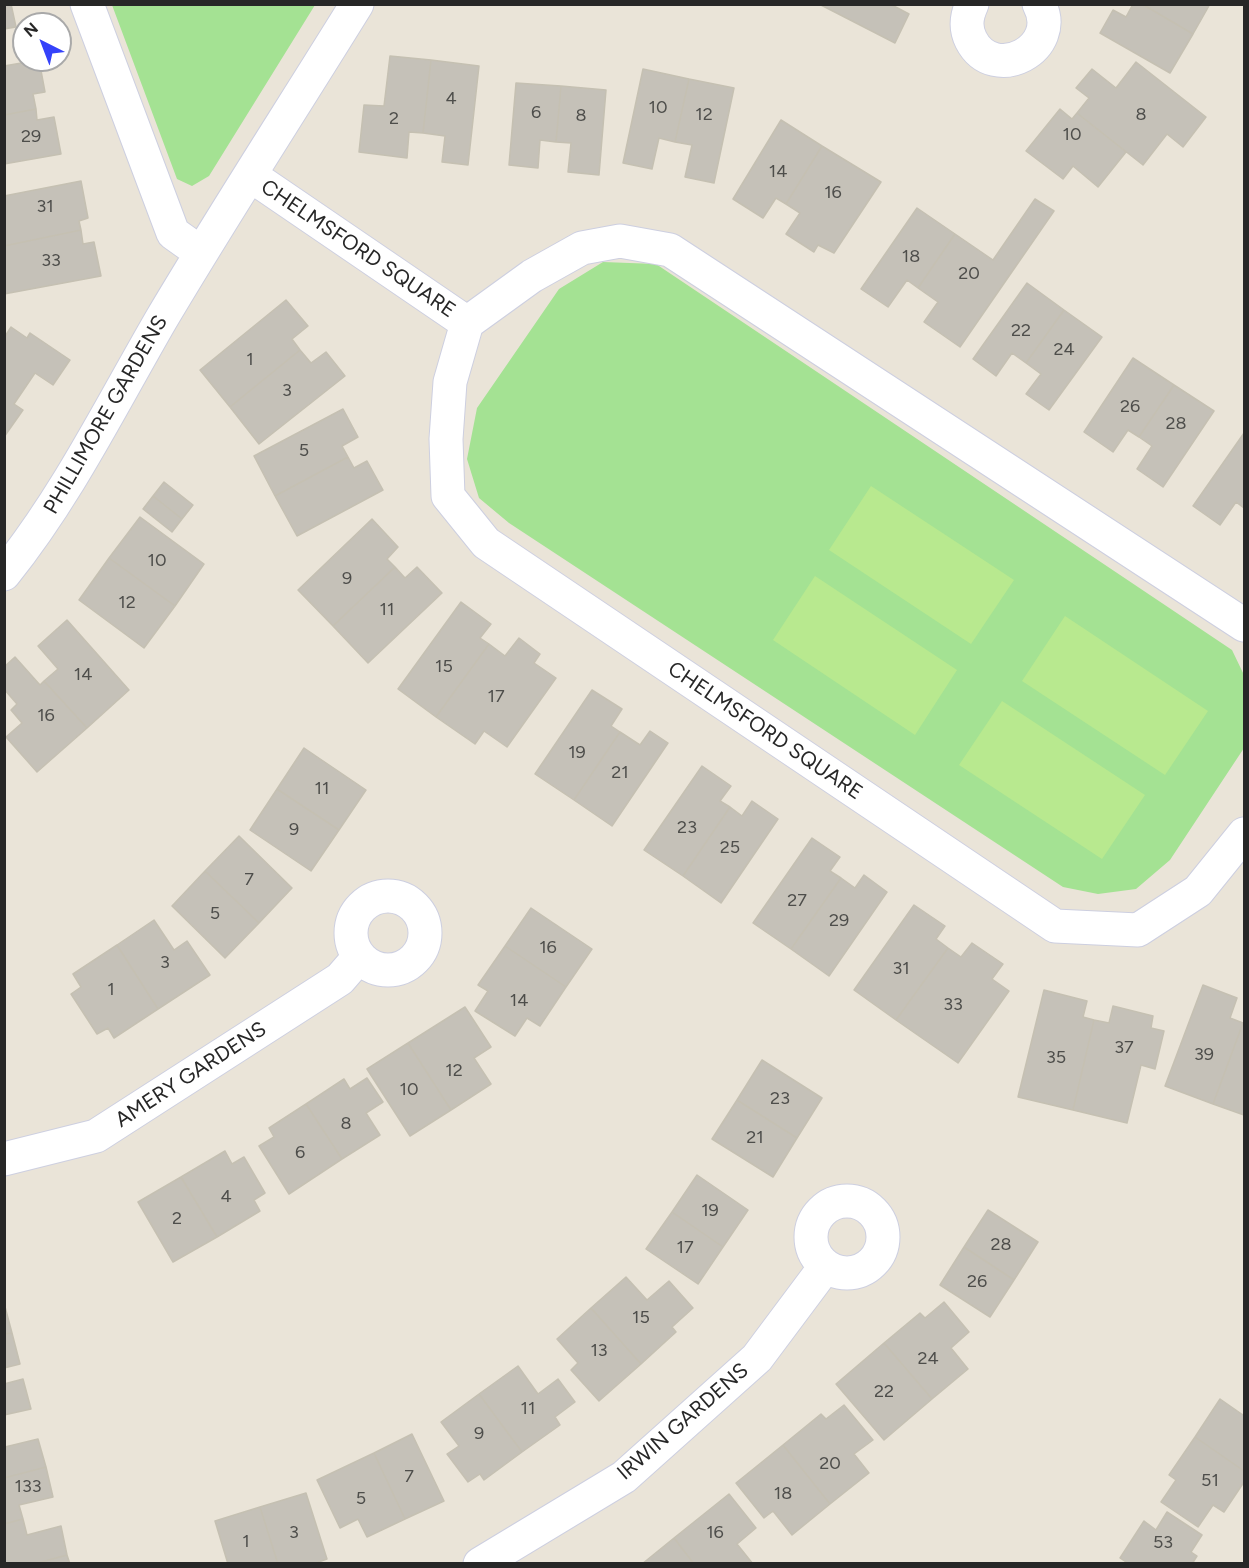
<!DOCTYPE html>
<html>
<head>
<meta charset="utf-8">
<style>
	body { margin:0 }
	#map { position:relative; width:1249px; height:1568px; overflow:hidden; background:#eae4d8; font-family:Figtree,sans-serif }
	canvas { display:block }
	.frame { position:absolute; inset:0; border:6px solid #272727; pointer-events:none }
	.north { position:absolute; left:12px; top:12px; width:60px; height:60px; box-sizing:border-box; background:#fff; border:2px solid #a9a9a9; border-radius:50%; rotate:318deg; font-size:16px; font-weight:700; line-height:24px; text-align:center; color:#272727 }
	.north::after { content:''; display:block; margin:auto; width:21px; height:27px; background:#3542fa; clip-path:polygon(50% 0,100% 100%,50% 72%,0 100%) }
</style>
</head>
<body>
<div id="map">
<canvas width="1249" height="1568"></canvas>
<div class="frame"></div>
<div class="north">N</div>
</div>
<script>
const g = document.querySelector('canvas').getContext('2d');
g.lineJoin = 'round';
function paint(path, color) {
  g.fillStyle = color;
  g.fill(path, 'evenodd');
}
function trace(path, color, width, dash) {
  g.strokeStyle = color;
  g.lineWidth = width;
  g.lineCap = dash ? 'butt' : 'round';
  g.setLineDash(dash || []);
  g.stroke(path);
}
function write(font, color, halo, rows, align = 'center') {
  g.font = font + ' Figtree,sans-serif';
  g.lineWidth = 6;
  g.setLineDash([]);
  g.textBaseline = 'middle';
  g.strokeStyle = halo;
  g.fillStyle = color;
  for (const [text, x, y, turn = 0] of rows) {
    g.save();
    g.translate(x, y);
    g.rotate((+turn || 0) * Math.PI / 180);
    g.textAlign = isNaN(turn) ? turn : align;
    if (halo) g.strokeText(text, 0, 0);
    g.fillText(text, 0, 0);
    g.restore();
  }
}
paint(new Path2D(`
	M112,5V4L315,5L209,176L192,186L177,179Z
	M603,262L656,264L1232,650L1244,675V748L1170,860L1136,889L1098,894L1063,887L509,523L479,498L467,459L477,408L559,289Z`), '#a4e293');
paint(new Path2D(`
	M871,486L1014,580L971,644L829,550Z
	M815,576L957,670L915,735L773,640Z
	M1065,616L1208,711L1165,775L1022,681Z
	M1002,701L1145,795L1102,859L959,765Z`), '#b8e98f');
const building = new Path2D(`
	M4,4H11L16,27L4,29Z
	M819,4H890L909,14L895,43Z
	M1133,4H1142L1193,34L1170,73L1100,33L1113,10L1126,17Z
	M1142,4H1210L1193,34Z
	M390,56L431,60L423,133L409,132L407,158L359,152L364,105L384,106Z
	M39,60L45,92L33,94L36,109L4,115V66Z
	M431,60L479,66L468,165L442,162L445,136L423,133Z
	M1136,62L1206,117L1183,147L1167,134L1143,165L1077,113L1089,98L1076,88L1092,69L1116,88Z
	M643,69L689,79L675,142L659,138L652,169L623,163Z
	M689,79L734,88L714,183L685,177L692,145L675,142Z
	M516,83L561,86L556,142L540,140L538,168L509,165Z
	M561,86L606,90L599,175L568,172L571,143L556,142Z
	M36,109L37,120L54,117L61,154L4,164V115Z
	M1060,109L1072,119L1077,113L1126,152L1098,187L1073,166L1063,179L1026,151Z
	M781,120L822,146L786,204L776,198L763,218L733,199Z
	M822,146L881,182L834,253L818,245L814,252L786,234L800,213L786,204Z
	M81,181L88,218L79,221L81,230L4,246V196Z
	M1035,199L1054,211L960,347L924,322L938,302L918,288L955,234L993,260Z
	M917,208L955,234L918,288L907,280L888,307L861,289Z
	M81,230L83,244L94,242L101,276L4,294V246Z
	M1027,283L1064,310L1026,363L1012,353L996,376L973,359Z
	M286,300L308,326L292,339L300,350L230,407L200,370Z
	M1064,310L1102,337L1049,410L1026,394L1041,374L1026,363Z
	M11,327L27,338L30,333L70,360L53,385L35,373L14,404L23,410L4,437V338Z
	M300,350L311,363L326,352L345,376L259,444L230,407Z
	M1133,358L1174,385L1139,437L1128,430L1113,452L1084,432Z
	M1174,385L1214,411L1163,487L1137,469L1152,446L1139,437Z
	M343,409L358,437L342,446L348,457L275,496L254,456Z
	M1244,433V508L1236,502L1220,525L1193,506Z
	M348,457L354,468L367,461L383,490L297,536L275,496Z
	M164,482L193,505L182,519L153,496Z
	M153,496L182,519L172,532L143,509Z
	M140,517L204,564L175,606L109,558Z
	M372,519L398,547L387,559L395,567L333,626L298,590Z
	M109,558L175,606L144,648L79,600Z
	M395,567L405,578L417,567L442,593L368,663L333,626Z
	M461,602L491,624L480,638L489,644L436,717L398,689Z
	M67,620L129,690L87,728L44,681L58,669L38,646Z
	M519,638L540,654L534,663L556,678L507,747L484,731L475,744L436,717L489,644L505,656Z
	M15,657L40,685L44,681L87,728L37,772L6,737L22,723L11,710L17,704L4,689V667Z
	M592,690L622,709L611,726L620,732L574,800L535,774Z
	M650,731L668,743L612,826L574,800L620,732L640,745Z
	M304,748L366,790L339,830L277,789Z
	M702,766L731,786L720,801L730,807L683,876L644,850Z
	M277,789L339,830L311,871L250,830Z
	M752,801L778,819L721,903L683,876L730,807L742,816Z
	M239,836L292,888L259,923L205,871Z
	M812,838L840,857L830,871L841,878L791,949L753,923Z
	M205,871L259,923L225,958L172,906Z
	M864,875L887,892L829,976L791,949L841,878L855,888Z
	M914,905L945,926L936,939L948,948L896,1020L854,990Z
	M531,908L592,949L566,987L505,946Z
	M154,920L174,950L187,941L210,975L158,1009L117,945Z
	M972,943L1003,964L992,979L1009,991L958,1063L896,1020L948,948L961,957Z
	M117,945L158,1009L114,1038L108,1028L97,1034L71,994L81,987L73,974Z
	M505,946L566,987L540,1026L527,1018L515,1036L475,1011L488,991L478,985Z
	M1203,985L1237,998L1230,1018L1243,1023L1213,1104L1165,1086Z
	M1044,990L1087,1001L1083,1017L1094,1020L1073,1110L1018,1097Z
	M1113,1006L1153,1016L1151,1028L1164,1031L1155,1069L1141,1065L1127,1123L1073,1110L1094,1020L1109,1023Z
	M465,1007L491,1047L474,1058L491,1084L451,1110L408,1043Z
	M1243,1023L1244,1024V1115L1213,1104Z
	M408,1043L451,1110L410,1136L367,1069Z
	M762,1060L822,1098L797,1138L737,1100Z
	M367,1078L383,1102L366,1113L380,1135L342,1159L306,1104L344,1079L350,1089Z
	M737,1100L797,1138L773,1177L712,1139Z
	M306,1104L342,1159L289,1194L259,1146L274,1137L269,1128Z
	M225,1151L232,1164L244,1157L265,1193L254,1200L260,1211L217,1237L181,1177Z
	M697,1175L748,1210L723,1247L672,1212Z
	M181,1177L217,1237L173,1262L138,1202Z
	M988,1210L1038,1242L1014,1280L964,1247Z
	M672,1212L723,1247L698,1284L646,1249Z
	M964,1247L1014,1280L990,1317L940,1285Z
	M626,1277L647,1300L669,1281L693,1308L672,1327L676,1332L641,1364L591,1308Z
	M944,1302L969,1332L951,1348L968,1369L932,1399L884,1343L920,1313L925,1318Z
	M4,1303L12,1333L4,1334Z
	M591,1308L641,1364L599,1401L571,1370L578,1363L557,1339Z
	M12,1333L20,1364L4,1368V1334Z
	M884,1343L932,1399L884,1440L836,1384Z
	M518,1366L538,1394L558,1379L575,1402L555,1417L560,1425L522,1452L479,1394Z
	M23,1379L31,1409L4,1415V1384Z
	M479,1394L522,1452L484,1480L480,1474L468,1482L447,1454L459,1446L441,1422Z
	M1220,1399L1243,1415L1244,1413V1471L1195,1437Z
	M844,1405L873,1440L854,1454L869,1473L830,1504L783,1445L821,1414L826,1419Z
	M412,1434L444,1501L405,1519L374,1453Z
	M1195,1437L1244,1471V1482L1224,1512L1213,1505L1198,1527L1161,1502L1176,1480L1169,1475Z
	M38,1439L46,1467L4,1478V1444L5,1447Z
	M783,1445L830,1504L792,1535L773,1511L764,1518L736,1483Z
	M374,1453L405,1519L367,1537L358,1519L340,1528L317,1480Z
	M46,1467L53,1497L19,1505L23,1519L4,1524V1478Z
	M306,1493L327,1559L313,1564H278L260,1507Z
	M729,1494L756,1528L737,1544L753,1564H694L674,1538Z
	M260,1507L278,1564H228L215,1521Z
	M1167,1512L1202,1535L1191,1552L1197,1556L1192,1564H1129L1120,1558L1144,1521L1156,1530Z
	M23,1519L27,1535L61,1526L67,1555L34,1564H4V1524Z
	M674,1538L694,1564H642Z
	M67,1555L70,1564H34Z`);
paint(building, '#c5c1b8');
trace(building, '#c5c0b2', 1.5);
const minor = new Path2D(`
	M87,4L173,233L201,253
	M972,4C966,17 965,28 971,40C994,85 1063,48 1039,4
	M250,175L467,323
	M4,574C67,496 112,404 162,318C225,212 292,109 357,4
	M1244,625L670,250L620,241L582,248L532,276L467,323L450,382L446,439L448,496L486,543L1055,926L1138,930L1198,891L1244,834
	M351 933a37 37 0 1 1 74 0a37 37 0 1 1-74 0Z
	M4,1159L96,1136L340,979L359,957
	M811 1237a36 36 0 1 1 72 0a36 36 0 1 1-72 0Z
	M480,1564L624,1477L757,1358L825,1267`);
trace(minor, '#cdcfe0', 35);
trace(minor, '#fff', 33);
write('18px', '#4e4e4b', null, [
	["4",451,99],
	["10",658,108],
	["6",536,113],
	["12",704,115],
	["8",1141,115],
	["8",581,116],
	["2",394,119],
	["10",1072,135],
	["29",31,137],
	["14",778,172],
	["16",833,193],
	["31",45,207],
	["18",911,257],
	["33",51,261],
	["20",969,274],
	["22",1021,331],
	["24",1064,350],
	["1",250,360],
	["3",287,391],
	["26",1130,407],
	["28",1176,424],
	["5",304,451],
	["10",157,561],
	["9",347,579],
	["12",127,603],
	["11",387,610],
	["15",444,667],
	["14",83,675],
	["17",496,697],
	["16",46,716],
	["19",577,753],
	["21",620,773],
	["11",322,789],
	["23",687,828],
	["9",294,830],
	["25",730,848],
	["7",249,880],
	["27",797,901],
	["5",215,914],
	["29",839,921],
	["16",548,948],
	["3",165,963],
	["31",901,969],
	["1",111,990],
	["14",519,1001],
	["33",953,1005],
	["37",1124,1048],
	["39",1204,1055],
	["35",1056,1058],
	["12",454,1071],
	["10",409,1090],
	["23",780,1099],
	["8",346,1124],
	["21",755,1138],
	["6",300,1153],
	["4",226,1197],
	["19",710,1211],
	["2",177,1219],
	["28",1001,1245],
	["17",685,1248],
	["26",977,1282],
	["15",641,1318],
	["13",599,1351],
	["24",928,1359],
	["22",884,1392],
	["11",528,1409],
	["9",479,1434],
	["20",830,1464],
	["7",409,1477],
	["51",1210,1481],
	["133",28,1487],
	["18",783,1494],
	["5",361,1499],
	["3",294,1533],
	["16",715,1533],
	["1",246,1542],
	["53",1163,1543]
]);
write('21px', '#272727', '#fff', [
	["CHELMSFORD SQUARE",358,249,34],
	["PHILLIMORE GARDENS",106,415,-60],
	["CHELMSFORD SQUARE",765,731,34],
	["AMERY GARDENS",191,1075,-33],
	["IRWIN GARDENS",683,1422,-41]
]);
</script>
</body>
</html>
